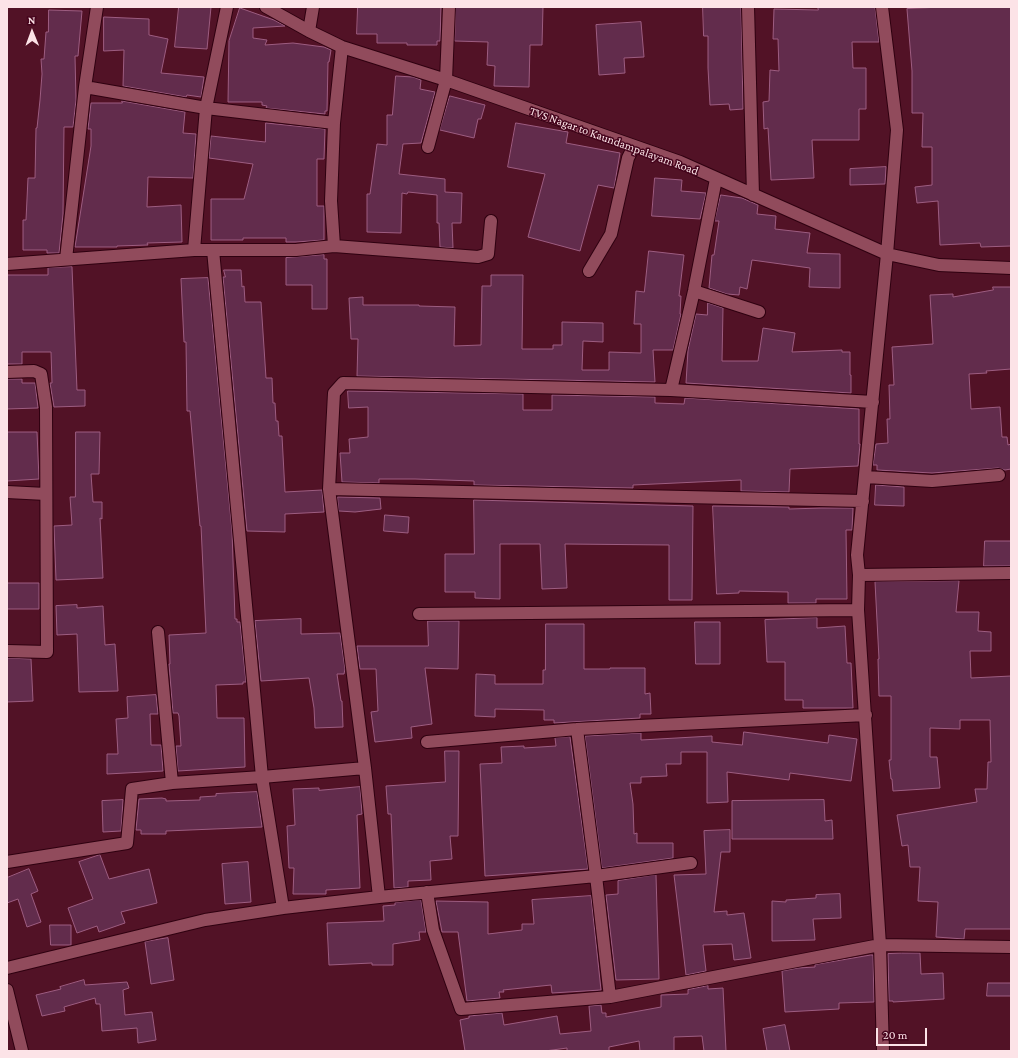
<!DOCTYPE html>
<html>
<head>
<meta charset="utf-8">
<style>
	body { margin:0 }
	#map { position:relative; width:1018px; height:1058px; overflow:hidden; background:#521226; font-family:"Crimson Pro",serif }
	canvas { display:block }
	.frame { position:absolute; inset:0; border:8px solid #fce3e7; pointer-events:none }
	.north { position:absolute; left:12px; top:12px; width:40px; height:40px; -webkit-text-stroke:3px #46051d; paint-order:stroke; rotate:359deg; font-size:11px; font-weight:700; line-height:16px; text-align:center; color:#fce3e7 }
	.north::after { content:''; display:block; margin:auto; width:14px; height:18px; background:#fce3e7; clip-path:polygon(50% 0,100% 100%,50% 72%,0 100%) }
	.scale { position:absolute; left:876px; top:1028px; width:51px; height:18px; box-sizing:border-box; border:2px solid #fce3e7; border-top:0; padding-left:5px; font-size:12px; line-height:14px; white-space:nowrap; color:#fce3e7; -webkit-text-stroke:3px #46051d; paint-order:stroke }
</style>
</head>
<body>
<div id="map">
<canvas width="1018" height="1058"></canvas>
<div class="frame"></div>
<div class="north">N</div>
<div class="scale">20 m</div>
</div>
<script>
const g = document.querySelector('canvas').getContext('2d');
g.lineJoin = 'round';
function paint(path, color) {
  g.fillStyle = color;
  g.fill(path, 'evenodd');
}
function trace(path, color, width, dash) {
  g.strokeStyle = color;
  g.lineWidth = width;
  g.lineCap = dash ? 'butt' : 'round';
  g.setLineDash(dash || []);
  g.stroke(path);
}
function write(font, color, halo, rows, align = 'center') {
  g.font = font + ' "Crimson Pro",serif';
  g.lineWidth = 3;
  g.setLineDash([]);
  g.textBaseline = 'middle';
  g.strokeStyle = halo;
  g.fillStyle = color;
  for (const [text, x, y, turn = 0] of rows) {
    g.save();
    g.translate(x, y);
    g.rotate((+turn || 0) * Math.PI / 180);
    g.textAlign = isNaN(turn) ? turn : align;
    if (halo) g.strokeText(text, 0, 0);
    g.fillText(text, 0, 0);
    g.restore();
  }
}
const building = new Path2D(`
	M179,7H211L207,49L175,47Z
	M358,7H441L440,41H437V45H407V43H377V34H357Z
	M456,7H543L542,45H530L529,87L494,86L495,66L487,65L488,42L455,41Z
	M703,7H741L743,109L730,110L729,104L710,105L708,68V36H704Z
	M818,7H875L879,42H852L853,68H866V109H859V140H812L814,178L771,180L768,128L764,129L763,102L769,101L770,70L779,71L778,39H773L774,9L818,10Z
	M942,7H1011V246L981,247L980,243L940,245L938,201L917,203L915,187L932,185V147H922L923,113H912V71L907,9Z
	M240,8L274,20L285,26L253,28V38L267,40L265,45L293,43L324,47L331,50L329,62H328L327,111H325V114L266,108L267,106L262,105V102H228L229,41Z
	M49,10L82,11L78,56H75L76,100L73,127H64L63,214L59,253H47V250H23V220H26L28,178H35L36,128H37L40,100L42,74L41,59H44L46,32H48Z
	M104,17L149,19V35L168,39L161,73L204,77L201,97L187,95L186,97L123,86L124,50L104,51Z
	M641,22L644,57L624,58L625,73L599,75L596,25Z
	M396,76L413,77L421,80L420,89L435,92L421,143L403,144L399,174L445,179V192L462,193L461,223H452L453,248L440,247L439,223H437V195L408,192L407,194L402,193L401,233L367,232V194H370L377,144L387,145V115H392Z
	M450,96L485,105L481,119H478L474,138L440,130Z
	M122,101L185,112L183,133L196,134L193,178L148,177L147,207L181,205L182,242L147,243L148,245L117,246V247H75L91,146V129H88L91,103H122Z
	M266,123L325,129L324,159H317V206H324V240L296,242H286V238H243V240H211V199H244L253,164L209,158L211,136L265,142Z
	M516,123L568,132L566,143L620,153L614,188L598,185L580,251L528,237L545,174L508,167Z
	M886,167L885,184L850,185V169Z
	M655,178L682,180L681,191L706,193L700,219L652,216Z
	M721,195L742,198L758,205L757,214L776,216L775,229L810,233L807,253L840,254V288L809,287L810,268L752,260L747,289L740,287L739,295L727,294L709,288L712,255H714L719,221H715Z
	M649,251L684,255L679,296H681L680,314H681L673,350H653L655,382L357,376L358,339H351L349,298L363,297V305H419V306L455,307L454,346L481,345L482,286H491V275H523L522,349H553V345H562V322L603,323V342L583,341L582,370H609V352L641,353V324H634L636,291L644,292Z
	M324,255V259H327V309H312V285H286V258Z
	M72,267L77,390H85V406L54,407L50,383H52L51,352H22V364H7V275H48V268Z
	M224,270H241L242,287L244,286L245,302H261L266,378H272L273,403H275L276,421H278L279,436H282L285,492L322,490L324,512L285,514V532L247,531L223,277H225Z
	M208,278L232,531L235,619H237V622H240L246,682H243V684L216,685L217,716V718H244L245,767L178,771L176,746H181L179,716L178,713H173L169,664H170L169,635L206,633L201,526H200L190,411H187L186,342H184L181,279Z
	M993,287H1011V369L986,371L987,373L969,374L971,409L1000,407L1002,437H1007L1008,445L1011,444V469L1005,470L998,468L932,473L877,470V465H873L876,444L888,443L887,419H890L889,385H894L892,347L933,344L930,295L953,294V297L993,290Z
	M708,303L723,308L722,361H758L763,328L795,333L792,352L842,350V352H850V375H851V393L686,383L688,350L696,314L707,315Z
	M7,379H22V383H35L38,408L7,409Z
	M348,391L523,394V410H552V395L655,397V403L684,404L685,398L859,409V444H860L858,466L790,469L789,492L741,491V480L633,485V488L474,485V481L415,479H379V483L342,482L340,453H350L349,439L368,437V407L349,408Z
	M7,432H37L39,479L7,481Z
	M76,432H100L99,474H91L93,502H102V519L100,518L103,578L56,580L54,526L72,525L70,497H75Z
	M876,485L904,487V506L875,505Z
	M338,497L380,498L381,509L355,512L339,511Z
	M474,500L693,506L692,600H669V545L565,544L567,588L542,589L540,544H500V599L475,598V592H445V554H474Z
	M713,506L789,507V509L822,508H853L852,530H846L847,599H816V603H788V592L739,591V593L717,594Z
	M385,515L409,517L408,533L384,531Z
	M985,541H1011V566H984Z
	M959,581L956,612H979L978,631L991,632V651H970L971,678L1011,676V929H965L964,939L936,937L938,902L918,901L920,867H910L908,845L902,846L897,815L977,802L975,789H987L988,762H991L990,720H960V729L930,728V757H937L940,788L893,791L892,779H891L889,760H891V696H879L878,659H879L875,582Z
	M7,583H39V609H7Z
	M77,605V608L103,606L105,645L115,644L118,691L79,692L77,634L57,635L56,606Z
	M817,618V628L845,626L847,663H851L853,708H803V700H785V662H767L765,620Z
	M301,619V634L340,633L345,669L344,674H337L341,701H342L343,727L315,728L314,708L309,678L261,681L255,621Z
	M428,621H459L458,669L425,668L432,724L411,727L412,738L375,742L371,712L378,711L376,669H360L357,646H428Z
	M695,622H720V664H696Z
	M546,624H584V669H610V668H645V694L650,693L651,714H640V718L554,723V720H544V710L495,709V717L475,716L476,674L495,675V684H543V670H545Z
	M7,658L31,659L33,701L7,702Z
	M156,695L158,714H150L151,745H161L163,771L107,774V754H118L116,719L128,718L127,697Z
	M744,732L828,743L829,735L857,739L851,781L790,773L789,780L727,772L728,802L707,803V752H681V764H666L667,776L641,777V783H630L633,804L634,834L637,833V843H673V858L602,868L585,736L641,733V740L712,736V742L742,745Z
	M570,737L588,869L485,876L480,764L502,763L501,747L524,746V748L556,746L555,738Z
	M445,751H459L458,836H450L452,859L430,861L431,880L408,881V887L394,888L391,814H388L386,786L445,782Z
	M360,787L362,814L357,815L360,888L326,890V894H293L294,868H289L287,826L295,825L293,789L319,788V790Z
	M257,792L262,827L166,831V834H141V830H136L139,799L162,798L166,799V801L200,800V797L216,796V794Z
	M123,800L121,831L103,832L102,801Z
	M824,800L825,821L832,820L833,839H732V801Z
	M730,830V852H721L714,912L727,911V915L744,913L751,958L734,960L732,944L703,945L706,971L686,975L674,875L706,874L704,831Z
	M100,855L109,879L149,869L157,903L121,912L125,923L99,932L97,926L77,933L68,908L93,899L79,862Z
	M248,862L251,902L225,904L222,864Z
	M29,869L38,891L31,894L41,922L27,927L18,899L7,903V878Z
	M656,875L659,979L616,980L606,895L618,894V881Z
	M840,894L841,918L813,919L815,940L772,941V901L786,902V900L816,898V895Z
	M591,896L601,990L552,993L551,985L503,990L504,992H499L500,998L467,1001L458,932H442L436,901L488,902V934L522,930V924H534L532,900Z
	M421,900L426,932H419L420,940L393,944V965H372V963L329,965L327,923L384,921L383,906L395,905V903Z
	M50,925H71V945H51Z
	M168,938L174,980L151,984L145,942Z
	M902,953H920L921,974L943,973L944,999L893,1002V1001H889L888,954Z
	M871,955H873L874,1002L839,1003V1009L785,1012L782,971L798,968L815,967V965Z
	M84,980L85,985L127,982L129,988L123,990L125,1015L152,1012L156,1040L138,1043L137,1028L102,1031L100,1004H96L95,998L64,1007L65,1011L42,1016L36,995L61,989L60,987Z
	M988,983H1011V996H987Z
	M708,986V989L723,988L726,1051H704L702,1036L674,1037V1051H640L639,1041L609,1047V1051H567V1048L545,1051H465L460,1020L469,1018V1016L502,1013L504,1025L557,1016L560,1034L591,1031L589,1006L601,1005L602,1013H606V1017L661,1007V995L688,994V990Z
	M785,1025L790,1051H767L763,1029Z`);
paint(building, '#622c4c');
trace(building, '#9d5d81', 1);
const minor = new Path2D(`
	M266,7L309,31L342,47L446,80L680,162L887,254L939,265L1011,268
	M748,7L753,195
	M882,7L897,130L887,254L857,555L859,575L858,610L880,945L1011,947
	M309,31L313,7
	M85,87L206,108L334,123
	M428,147L446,80L449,7
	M334,246L478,257L488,254L491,221
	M194,250L206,108L227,7
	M213,250H296L334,246L331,201L334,123L342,47
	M66,259L85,87L97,7
	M7,264L194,250H213L262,777L283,908
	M589,271L611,234L628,158L634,146
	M694,291L759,312
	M7,372L34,371L41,374L46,407L47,652L7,651
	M671,390L694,291L716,179
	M866,477L932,481L999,475
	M329,489L334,393L343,383L671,390L873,402
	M7,492L46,494
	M859,575L1011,573
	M419,614L858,610
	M158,632L172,783
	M577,729L596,876L691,863
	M427,742L577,729L866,715
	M365,768L329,489L863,501
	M7,862L127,843L132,789L172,783L262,777L365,768L379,897L596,876L610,997L880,945L883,1051
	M427,892L433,930L461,1009L610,997
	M7,968L205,920L283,908L379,897
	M7,990L22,1051`);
trace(minor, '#2f0110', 14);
trace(minor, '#914b5c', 12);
write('12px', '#fce3e7', '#46051d', [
	["TVS Nagar to Kaundampalayam Road",614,141,20]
]);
</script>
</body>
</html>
